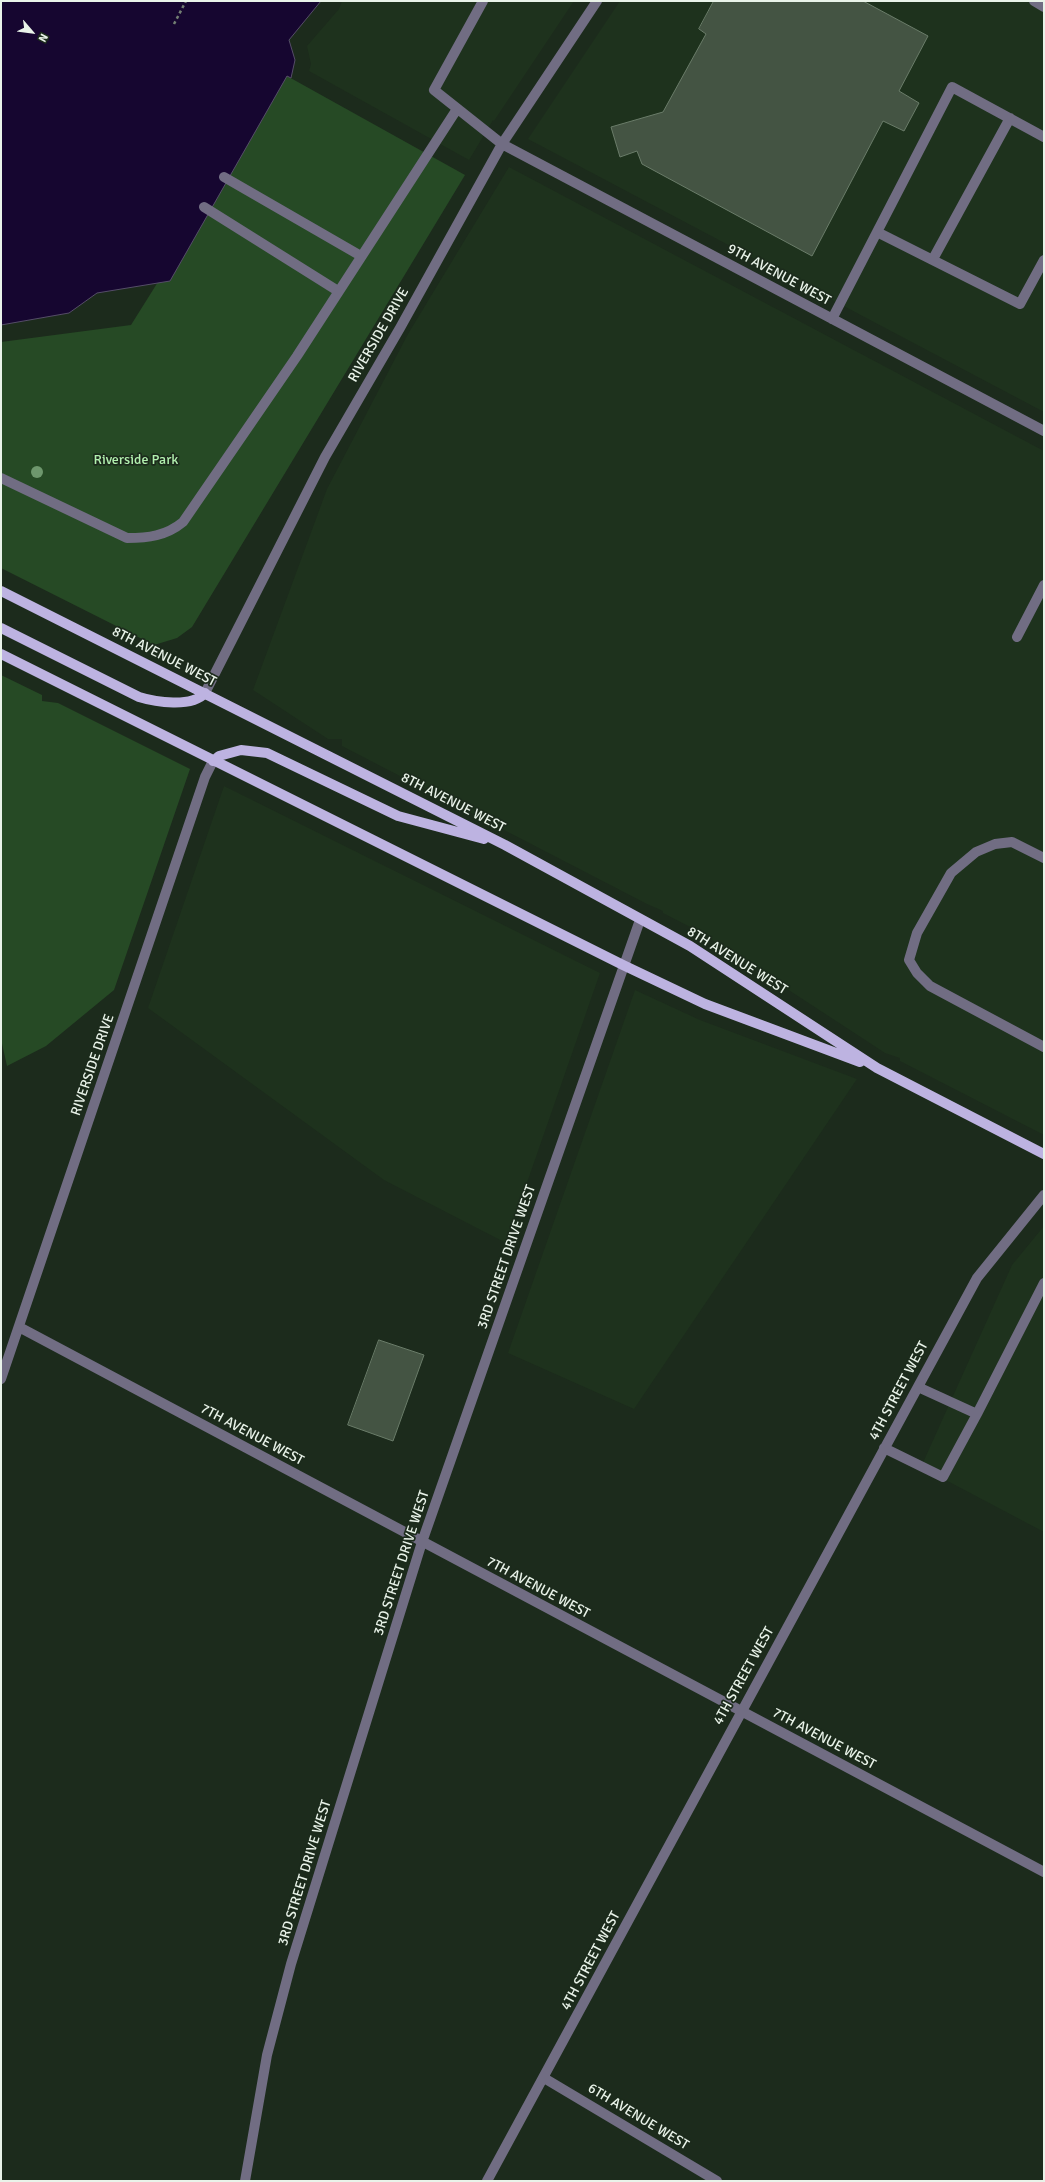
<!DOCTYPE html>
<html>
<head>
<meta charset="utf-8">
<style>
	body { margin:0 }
	#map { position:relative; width:1045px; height:2182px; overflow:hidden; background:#1c2b1c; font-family:Signika,sans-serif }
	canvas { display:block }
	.frame { position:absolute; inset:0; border:2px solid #e9f3e9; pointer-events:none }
	.north { position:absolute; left:12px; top:12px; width:40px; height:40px; -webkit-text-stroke:3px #1c2b1c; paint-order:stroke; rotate:118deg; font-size:11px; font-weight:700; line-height:16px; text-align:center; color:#e9f3e9 }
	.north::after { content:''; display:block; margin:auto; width:14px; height:18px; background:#e9f3e9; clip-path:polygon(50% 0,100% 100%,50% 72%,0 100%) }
</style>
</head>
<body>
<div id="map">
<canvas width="1045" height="2182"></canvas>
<div class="frame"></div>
<div class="north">N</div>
</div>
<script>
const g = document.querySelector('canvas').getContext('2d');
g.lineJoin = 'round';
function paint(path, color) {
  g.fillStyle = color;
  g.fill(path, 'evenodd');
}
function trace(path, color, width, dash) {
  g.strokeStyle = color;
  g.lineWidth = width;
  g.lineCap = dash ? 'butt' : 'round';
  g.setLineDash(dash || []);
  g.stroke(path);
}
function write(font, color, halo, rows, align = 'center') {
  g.font = font + ' Signika,sans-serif';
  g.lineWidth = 3.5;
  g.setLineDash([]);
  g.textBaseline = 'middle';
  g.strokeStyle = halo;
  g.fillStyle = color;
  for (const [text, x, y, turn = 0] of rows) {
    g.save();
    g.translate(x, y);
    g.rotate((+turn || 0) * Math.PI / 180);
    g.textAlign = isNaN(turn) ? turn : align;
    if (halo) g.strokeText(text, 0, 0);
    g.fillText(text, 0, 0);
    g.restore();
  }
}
paint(new Path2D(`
	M342,1H574L494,121L493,120L469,160L309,71L311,64L307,46L339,9Z
	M620,1H1044V412L528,139Z
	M509,167L1044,451V1135L900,1061V1058L885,1053L700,932L663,913V911L647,904L342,746V739H328L253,690L327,489L408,334Z
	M224,786L600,973L506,1243L384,1180L148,1008Z
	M635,990L700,1020L857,1079L634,1409L508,1353Z
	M1044,1226V1532L921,1467L1012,1265Z`), '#1e321d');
paint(new Path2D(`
	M287,76L465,175L192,627L177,638L154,645L1,568V342L131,325Z
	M1,675L42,695V701L58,703L190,769L114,990L46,1046L7,1066L1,1039Z`), '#264a25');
const water = new Path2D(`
	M1,1H321L289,40L295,60L291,78L287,76L170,281L97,293L69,313L1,325Z`);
paint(water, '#160630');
trace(water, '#554d68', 1);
const building = new Path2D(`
	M714,1H863L928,36L899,91L919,103L904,131L883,121L812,256L642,164L637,151L620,157L611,127L663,112L706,34L699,29Z
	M379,1340L424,1355L393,1441L348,1425Z`);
paint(building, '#445443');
trace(building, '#6a7c69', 1);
trace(new Path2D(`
	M174,24L186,1`), '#737f73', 2.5, [3, 3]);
trace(new Path2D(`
	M483,1L434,90L502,144L1044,431
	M1034,1L1044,7
	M224,177L361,256
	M204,207L338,291
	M877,232L1020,304L1044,260
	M933,259L1010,118
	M832,319L952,87L1044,137
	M1,478L127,538C148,538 166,536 183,522L297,356L457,109
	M1017,637L1044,585
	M205,693L325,457L400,328L502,144L597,1
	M1044,858L1012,842L995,844L976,852L951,873L917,933L909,960L917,973L930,986L1044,1047
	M19,1327L1044,1872
	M1,1379L205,777L213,761
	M918,1387L977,1414L1044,1283
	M884,1448L943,1477L977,1414
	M544,2078L717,2181
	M245,2181L267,2055L291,1964L422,1542L640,920
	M487,2181L977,1278L1044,1195`), '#716d83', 10);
trace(new Path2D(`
	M1,591L505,845L690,946L877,1068L1044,1154
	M1,628L139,697C155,702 192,708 205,693
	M1,654L623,965L705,1004L860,1062
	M213,761L219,756L241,750L267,753L398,816L484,839`), '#bdb3e1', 10);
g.fillStyle = '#6e976d';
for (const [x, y] of [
	[37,472]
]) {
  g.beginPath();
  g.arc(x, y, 6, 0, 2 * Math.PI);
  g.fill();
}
write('14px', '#e9f3e9', '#1c2b1c', [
	["9TH AVENUE WEST",779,275,28],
	["RIVERSIDE DRIVE",379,335,-60],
	["8TH AVENUE WEST",164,657,27],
	["8TH AVENUE WEST",453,803,27],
	["8TH AVENUE WEST",737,961,32],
	["RIVERSIDE DRIVE",93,1065,-71],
	["3RD STREET DRIVE WEST",507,1257,-71],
	["4TH STREET WEST",899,1391,-62],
	["7TH AVENUE WEST",252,1435,28],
	["3RD STREET DRIVE WEST",402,1563,-72],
	["7TH AVENUE WEST",538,1588,28],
	["4TH STREET WEST",744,1676,-61],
	["7TH AVENUE WEST",824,1739,28],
	["3RD STREET DRIVE WEST",305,1873,-73],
	["4TH STREET WEST",591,1961,-62],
	["6TH AVENUE WEST",638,2117,31]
]);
write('14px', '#b2f0af', '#1c2b1c', [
	["Riverside Park",136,460]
]);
</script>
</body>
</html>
